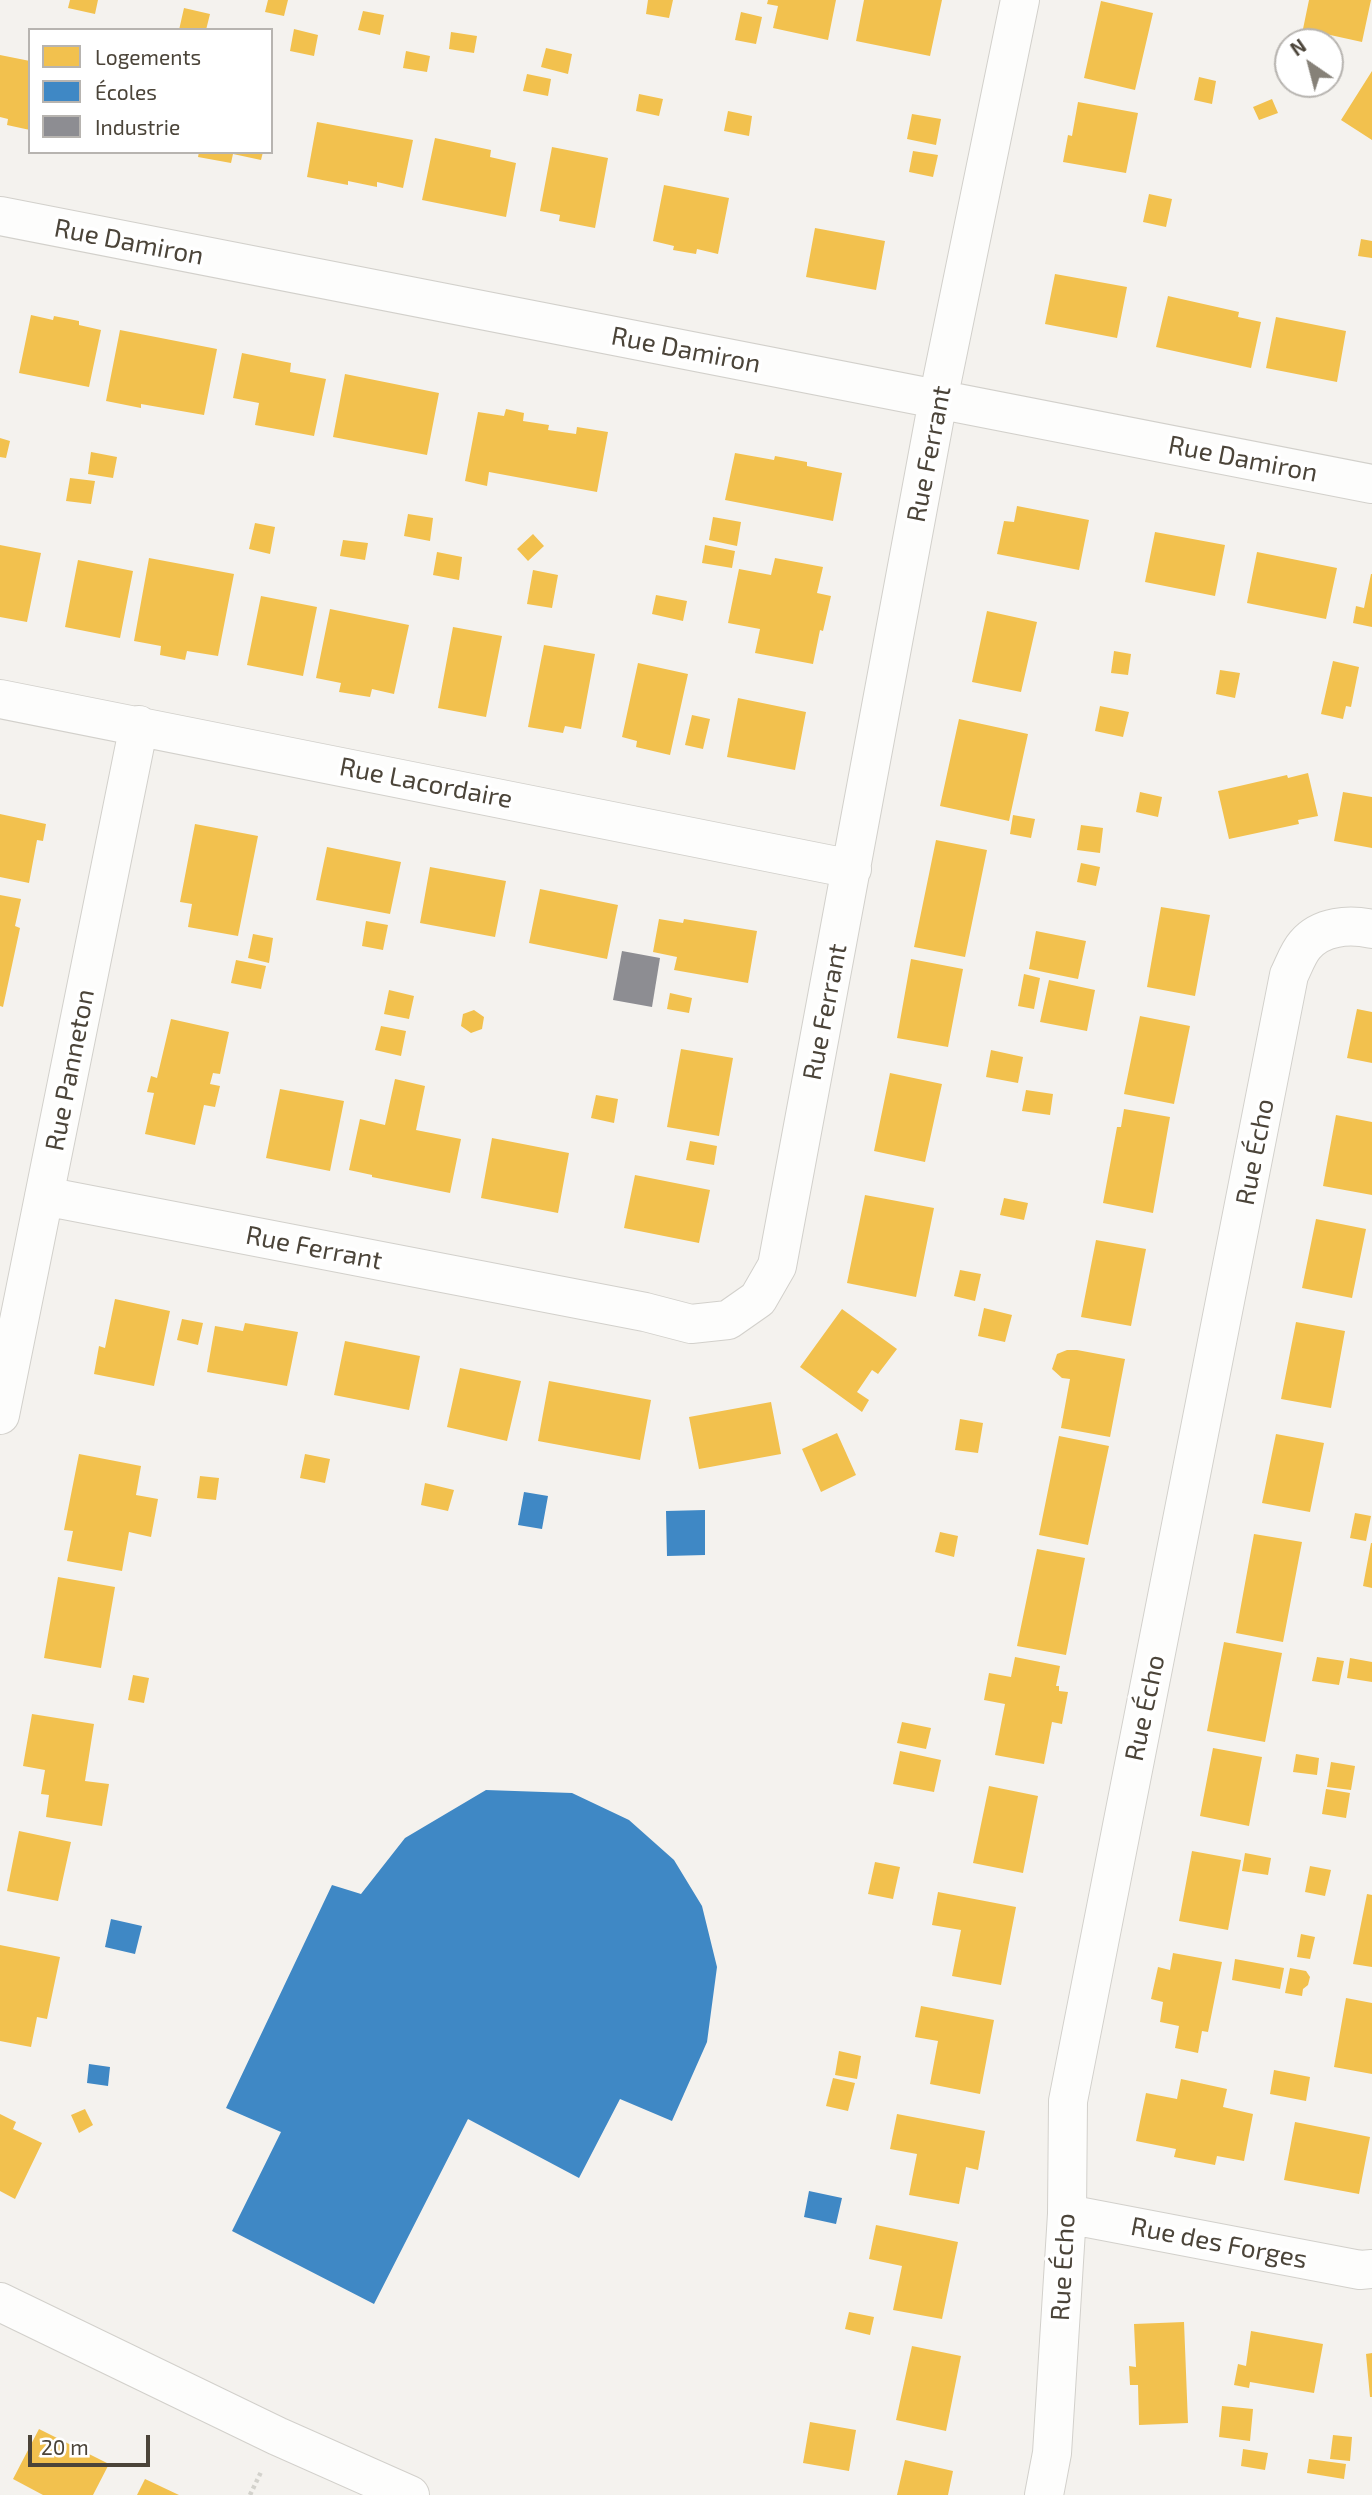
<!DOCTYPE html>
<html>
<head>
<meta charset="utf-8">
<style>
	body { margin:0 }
	#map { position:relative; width:1372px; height:2495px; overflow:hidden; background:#f4f2ee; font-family:"Exo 2",sans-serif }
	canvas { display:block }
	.legend { position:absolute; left:28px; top:28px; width:245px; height:126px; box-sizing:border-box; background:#fff; border:2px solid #b7b4b0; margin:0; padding:9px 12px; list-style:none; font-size:21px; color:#4b4439 }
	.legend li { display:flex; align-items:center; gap:14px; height:35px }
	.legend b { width:35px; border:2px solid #b7b4b0 }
	.north { position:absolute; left:1274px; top:28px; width:70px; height:70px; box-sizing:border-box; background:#fff; border:2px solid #b7b4b0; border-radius:50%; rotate:325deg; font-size:19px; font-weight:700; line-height:28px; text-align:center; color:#4b4439 }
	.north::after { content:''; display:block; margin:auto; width:24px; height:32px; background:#868178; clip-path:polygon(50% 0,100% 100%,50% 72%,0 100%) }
	.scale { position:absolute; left:28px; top:2435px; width:122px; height:32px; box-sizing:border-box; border:4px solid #4b4439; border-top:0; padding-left:9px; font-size:21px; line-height:24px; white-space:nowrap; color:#4b4439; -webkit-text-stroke:5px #fff; paint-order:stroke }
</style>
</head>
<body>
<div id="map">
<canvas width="1372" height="2495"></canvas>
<ul class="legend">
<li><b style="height:19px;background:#f2c14e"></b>Logements</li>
<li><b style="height:19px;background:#3f88c5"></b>Écoles</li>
<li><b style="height:19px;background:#8d8d92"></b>Industrie</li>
</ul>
<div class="north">N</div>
<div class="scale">20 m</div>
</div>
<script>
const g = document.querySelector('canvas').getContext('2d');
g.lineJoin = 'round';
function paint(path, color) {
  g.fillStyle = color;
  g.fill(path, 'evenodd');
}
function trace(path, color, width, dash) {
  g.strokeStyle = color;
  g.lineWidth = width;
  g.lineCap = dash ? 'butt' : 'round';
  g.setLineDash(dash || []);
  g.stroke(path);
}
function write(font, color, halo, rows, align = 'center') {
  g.font = font + ' "Exo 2",sans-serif';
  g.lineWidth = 7;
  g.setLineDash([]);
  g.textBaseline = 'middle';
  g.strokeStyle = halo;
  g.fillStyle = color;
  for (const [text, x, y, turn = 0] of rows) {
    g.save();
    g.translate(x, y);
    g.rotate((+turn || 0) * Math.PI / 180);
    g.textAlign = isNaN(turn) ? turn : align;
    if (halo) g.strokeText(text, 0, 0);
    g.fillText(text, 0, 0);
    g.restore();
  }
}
paint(new Path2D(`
	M70,0H98L95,14L68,8Z
	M268,0H288L284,16L265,12Z
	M648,0H673L669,18L646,14Z
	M768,0H836L828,40L773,28L778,6L767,4Z
	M864,0H942L930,56L856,41Z
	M1309,0H1371L1362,42L1303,29Z
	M1101,1L1153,13L1135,90L1084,78Z
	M184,8L210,14L206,30H179Z
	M363,11L384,15L380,35L358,30Z
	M741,12L762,17L756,44L735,40Z
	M294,29L318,35L314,56L290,51Z
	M451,32L477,36L474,53L449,49Z
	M546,48L572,54L568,74L541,67Z
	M406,51L430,56L427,72L403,68Z
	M0,55L30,61V130L7,125L8,119L0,117Z
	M1372,71V140L1341,120Z
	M527,74L551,79L548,96L523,91Z
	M1199,77L1216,81L1212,104L1194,100Z
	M639,94L663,99L659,116L636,111Z
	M1272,99L1278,113L1259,120L1253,107Z
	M1078,102L1138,113L1126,173L1063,162L1068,135L1072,136Z
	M728,111L752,116L749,136L724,131Z
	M912,114L941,119L936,145L907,139Z
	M317,122L413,140L403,188L377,182V187L348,181V185L307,177Z
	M435,138L491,150L490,157L516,163L506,217L422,200Z
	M552,147L608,158L595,228L559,221L560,215L540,211Z
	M913,151L938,155L933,177L909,172Z
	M199,152H263L261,160L233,154L231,163L198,157Z
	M664,185L729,198L718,254L697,249L696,254L673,250L674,246L653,241Z
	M1149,194L1172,199L1166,227L1143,222Z
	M815,228L885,241L876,290L806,277Z
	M1361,239L1372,241V258L1358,256Z
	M1055,274L1127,287L1117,338L1045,324Z
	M1168,296L1239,312L1238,317L1261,322L1251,368L1156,347Z
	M31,315L53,320L54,316L79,321V325L101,330L89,387L19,373Z
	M1276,317L1346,331L1337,382L1266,368Z
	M120,330L217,349L204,415L141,404V408L106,401Z
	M242,353L291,363L290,372L326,379L314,436L255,425L259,403L233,398Z
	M345,374L439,393L427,455L333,437Z
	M506,409L524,413L523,421L549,425L548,430L576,434L577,427L608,432L597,492L489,472L487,486L465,481L478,412L504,416Z
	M0,438L10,441L6,458L0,457Z
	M91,452L117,457L113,478L88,474Z
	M735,453L774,460L775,456L807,462V466L842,473L833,521L725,500Z
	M70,478L95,481L91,504L66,501Z
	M1017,506L1089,520L1079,570L997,554L1004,521L1014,522Z
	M408,514L433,518L430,541L404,536Z
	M713,517L741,522L737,546L709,540Z
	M255,523L275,527L270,554L249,549Z
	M1155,532L1225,545L1215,596L1145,582Z
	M533,534L544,546L528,561L517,549Z
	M343,540L368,543L365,560L340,556Z
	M0,545L41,553L27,622L0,617Z
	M705,545L735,551L732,568L702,563Z
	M437,552L462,557L459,580L433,575Z
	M1257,552L1337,568L1326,619L1247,603Z
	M149,558L234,574L218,656L187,651L185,660L160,655L161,646L134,641Z
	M775,558L823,567L817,593L831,596L823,631L820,630L813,664L755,653L760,629L728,623L739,569L771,575Z
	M78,560L133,571L120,638L65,627Z
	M533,570L558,575L552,608L527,604Z
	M1371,574H1372V627L1353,623L1356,606L1364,608Z
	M656,595L687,601L683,621L652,614Z
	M261,596L317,607L303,676L247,665Z
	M330,609L409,625L394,694L372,689L370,697L339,692L341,683L316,678Z
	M987,611L1037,622L1021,692L972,682Z
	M453,627L502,636L486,717L438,708Z
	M544,645L595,654L581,729L565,726L563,733L528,727Z
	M1114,651L1131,654L1128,675L1111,673Z
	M1333,661L1359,667L1351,707L1346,706L1343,719L1321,714Z
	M638,663L688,674L670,755L636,747L637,741L622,737Z
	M1220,670L1240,673L1235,698L1216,694Z
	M738,698L806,712L795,770L727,757Z
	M1100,706L1129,712L1123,737L1095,731Z
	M692,715L710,719L703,749L685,745Z
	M959,719L1028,734L1009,821L940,806Z
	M1308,773L1318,816L1298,820L1299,824L1229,839L1218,791L1287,775L1288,778Z
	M1140,792L1162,797L1158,817L1136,812Z
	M1343,792L1372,797V848L1334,841Z
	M0,814L46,824L43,841L37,840L29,883L0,877Z
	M1013,815L1035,819L1031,838L1010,834Z
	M195,824L258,836L238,936L188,927L192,904L180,902Z
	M1081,825L1103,828L1100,853L1077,850Z
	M936,840L987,850L965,957L914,947Z
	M327,847L401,862L390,914L316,900Z
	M1081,863L1100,867L1096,886L1077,882Z
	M430,867L506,881L495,937L420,923Z
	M540,889L618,905L607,959L529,943Z
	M0,895L21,899L15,926L20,928L3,1007L0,1006Z
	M1161,907L1210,915L1195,996L1147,987Z
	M659,919L683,923L684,919L757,931L748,983L674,970L677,957L653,952Z
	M366,921L388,925L383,950L362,946Z
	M1036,931L1086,941L1078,979L1029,969Z
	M253,934L273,938L269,963L248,958Z
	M911,959L963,969L948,1047L897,1038Z
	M236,960L266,966L261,989L231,983Z
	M1024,974L1040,978L1034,1009L1018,1006Z
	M1049,980L1095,990L1087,1031L1040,1022Z
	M389,990L414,996L409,1019L384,1014Z
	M670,993L692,998L689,1013L667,1009Z
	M1357,1009L1372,1012V1063L1347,1058Z
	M474,1010L484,1017L482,1029L471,1033L461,1026L463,1014Z
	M1140,1016L1190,1026L1174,1104L1124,1094Z
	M171,1019L229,1032L220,1074L213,1073L210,1084L220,1086L215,1107L204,1105L195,1145L145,1134L154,1093L147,1092L151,1076L157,1078Z
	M381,1026L406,1031L401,1056L375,1050Z
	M681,1049L733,1058L719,1136L667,1127Z
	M991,1050L1023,1057L1018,1083L986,1077Z
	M890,1073L942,1084L925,1162L874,1151Z
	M395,1079L425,1086L416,1130L461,1139L450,1193L372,1177V1175L349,1170L360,1119L385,1125Z
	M280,1089L344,1101L330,1171L266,1158Z
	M1026,1090L1053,1094L1050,1115L1022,1111Z
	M596,1095L618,1099L614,1123L591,1118Z
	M1124,1109L1170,1117L1153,1213L1103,1203L1117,1127H1121Z
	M1336,1115L1372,1122V1195L1323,1186Z
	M492,1138L569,1153L558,1213L481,1198Z
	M690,1141L717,1146L714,1165L686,1160Z
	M635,1175L710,1190L699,1243L624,1228Z
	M865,1195L934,1208L916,1297L847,1283Z
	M1004,1198L1028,1203L1024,1220L1000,1215Z
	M1316,1219L1366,1229L1352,1298L1302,1288Z
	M1096,1240L1146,1249L1131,1326L1081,1317Z
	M960,1270L981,1274L975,1301L954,1296Z
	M115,1299L170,1311L154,1386L94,1374L99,1346L105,1348Z
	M984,1308L1012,1315L1005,1342L978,1336Z
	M842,1309L897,1349L878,1374L872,1370L857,1392L869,1400L862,1412L800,1367Z
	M182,1319L203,1323L198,1345L177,1340Z
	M1296,1322L1345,1331L1331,1408L1281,1399Z
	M245,1323L298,1332L287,1386L207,1372L215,1326L243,1331Z
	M345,1341L420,1356L409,1410L334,1395Z
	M1067,1350H1077L1125,1359L1110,1437L1061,1428L1070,1379L1062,1378L1052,1369L1057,1354Z
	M460,1368L521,1381L507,1441L447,1427Z
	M549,1381L651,1400L640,1460L538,1441Z
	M771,1402L781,1454L699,1469L689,1417Z
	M960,1419L983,1423L978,1453L955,1450Z
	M837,1433L856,1475L821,1492L802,1449Z
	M1276,1434L1324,1443L1310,1512L1262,1503Z
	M1059,1436L1109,1446L1088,1545L1039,1535Z
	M79,1454L141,1466L136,1495L158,1499L151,1537L129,1532L122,1571L67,1561L73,1531L64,1530Z
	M305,1454L330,1459L325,1483L300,1478Z
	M200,1476L219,1478L216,1500L197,1498Z
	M425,1483L454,1490L448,1511L421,1505Z
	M1355,1513L1371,1516L1366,1541L1350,1538Z
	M940,1532L958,1536L954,1557L935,1552Z
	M1254,1534L1302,1542L1283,1642L1236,1633Z
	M1371,1543H1372V1588L1363,1586Z
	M1037,1549L1085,1558L1066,1655L1017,1646Z
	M58,1577L115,1587L101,1668L44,1658Z
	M1224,1642L1282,1653L1265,1742L1207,1731Z
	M1015,1657L1060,1666L1056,1686H1059V1691L1068,1692L1062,1724L1052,1722L1044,1764L995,1755L1005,1704L984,1700L989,1673L1011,1677Z
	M1317,1657L1344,1661L1339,1685L1312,1681Z
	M1350,1658L1372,1662V1682L1347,1678Z
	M133,1675L149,1678L144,1703L128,1700Z
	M32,1714L94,1724L85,1781L109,1784L102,1826L46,1817L49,1795L41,1794L45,1770L23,1766Z
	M902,1722L931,1728L926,1749L897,1743Z
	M1213,1748L1262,1757L1249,1826L1200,1816Z
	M900,1751L941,1760L934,1792L893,1784Z
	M1296,1754L1319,1758L1317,1775L1293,1772Z
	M1331,1762L1355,1766L1351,1790L1327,1787Z
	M989,1786L1038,1796L1023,1873L973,1863Z
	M1326,1789L1350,1793L1346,1818L1322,1814Z
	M19,1831L71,1842L58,1901L7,1891Z
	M1192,1851L1241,1860L1228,1930L1179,1921Z
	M1245,1853L1271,1858L1268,1875L1242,1871Z
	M875,1862L900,1867L893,1899L868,1894Z
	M1310,1866L1331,1870L1325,1896L1305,1892Z
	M938,1892L1016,1907L1001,1985L952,1976L961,1930L932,1925Z
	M1367,1894L1372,1895V1967L1353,1964Z
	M1301,1934L1315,1937L1310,1959L1297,1957Z
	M0,1945L60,1957L47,2019L37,2017L31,2047L0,2041Z
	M1173,1953L1222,1962L1208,2032L1202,2031L1198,2053L1175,2048L1179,2026L1160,2022L1163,2002L1151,1999L1158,1967L1170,1970Z
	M1235,1959L1284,1968L1280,1989L1232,1980Z
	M1290,1968L1306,1971L1310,1977L1308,1985L1303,1989L1302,1996L1285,1993Z
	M1346,1998L1372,2003V2074L1334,2067Z
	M921,2006L994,2020L980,2094L930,2084L938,2041L915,2037Z
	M839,2051L861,2056L857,2079L835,2075Z
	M1274,2070L1310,2077L1306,2101L1270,2094Z
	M833,2078L855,2083L848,2111L826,2106Z
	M1181,2079L1227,2089L1223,2107L1253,2114L1244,2161L1217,2156L1215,2165L1174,2157L1176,2149L1136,2141L1146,2093L1177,2099Z
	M85,2109L93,2125L79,2133L71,2115Z
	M0,2114L16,2122L13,2129L42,2143L15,2199L0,2191Z
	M897,2114L985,2131L978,2170L966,2167L959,2204L909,2195L917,2154L890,2149Z
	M1295,2122L1370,2137L1359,2194L1284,2180Z
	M876,2225L958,2242L942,2319L893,2310L902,2266L869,2259Z
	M849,2312L874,2317L870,2335L845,2329Z
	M1184,2322L1188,2423L1139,2425L1138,2385H1130L1129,2366L1136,2367L1134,2324Z
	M1251,2331L1323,2344L1314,2393L1250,2382L1249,2388L1234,2385L1238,2364L1246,2366Z
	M912,2346L961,2356L946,2431L896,2420Z
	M1372,2353V2397H1370L1366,2354Z
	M1222,2406L1253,2409L1250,2441L1219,2437Z
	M810,2422L856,2430L849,2471L803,2463Z
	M39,2429L109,2464L93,2495H43L13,2479Z
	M1333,2435L1352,2437L1350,2461L1330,2459Z
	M1243,2449L1268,2453L1265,2470L1241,2466Z
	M1309,2459L1346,2464L1344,2479L1307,2473Z
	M905,2460L953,2471L948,2495H897Z
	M145,2479L179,2495H137Z`), '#f2c14e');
paint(new Path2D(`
	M524,1492L548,1496L542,1529L518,1525Z
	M705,1510V1555L667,1556L666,1511Z
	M486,1790L572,1793L629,1820L674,1860L702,1906L717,1967L707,2042L672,2121L620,2099L579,2178L468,2119L374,2304L232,2231L281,2132L226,2108L332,1885L361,1894L405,1838Z
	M111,1919L142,1926L135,1954L105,1947Z
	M89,2064L110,2067L108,2086L87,2083Z
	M809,2191L842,2198L836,2224L804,2217Z`), '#3f88c5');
paint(new Path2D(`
	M622,951L660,958L652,1007L613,1000Z`), '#8d8d92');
const minor = new Path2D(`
	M0,216L1372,484
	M0,699L852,869
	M44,1196L645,1312L691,1324L728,1320L758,1299L777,1266L938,400L1020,0
	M0,1415L139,725
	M1067,2214L1360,2270L1372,2269
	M0,2302L277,2436L410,2495
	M1044,2495L1052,2453L1067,2214L1068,2101L1289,975C1294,965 1298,953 1305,945C1321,926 1349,924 1372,929`);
trace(minor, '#d2d0cb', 40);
trace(new Path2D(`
	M250,2495L261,2472`), '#d3d2cc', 4.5, [3.5, 3.5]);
trace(minor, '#fdfdfc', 38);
write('26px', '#4b4439', '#fff', [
	["Rue Damiron",129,242,11],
	["Rue Damiron",686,350,11],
	["Rue Ferrant",929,454,-79],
	["Rue Damiron",1243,459,11],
	["Rue Lacordaire",426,783,11],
	["Rue Ferrant",825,1012,-79],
	["Rue Panneton",70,1070,-79],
	["Rue Écho",1255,1152,-79],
	["Rue Ferrant",314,1248,11],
	["Rue Écho",1145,1708,-78],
	["Rue des Forges",1219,2243,11],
	["Rue Écho",1063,2267,-87]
]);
</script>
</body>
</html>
